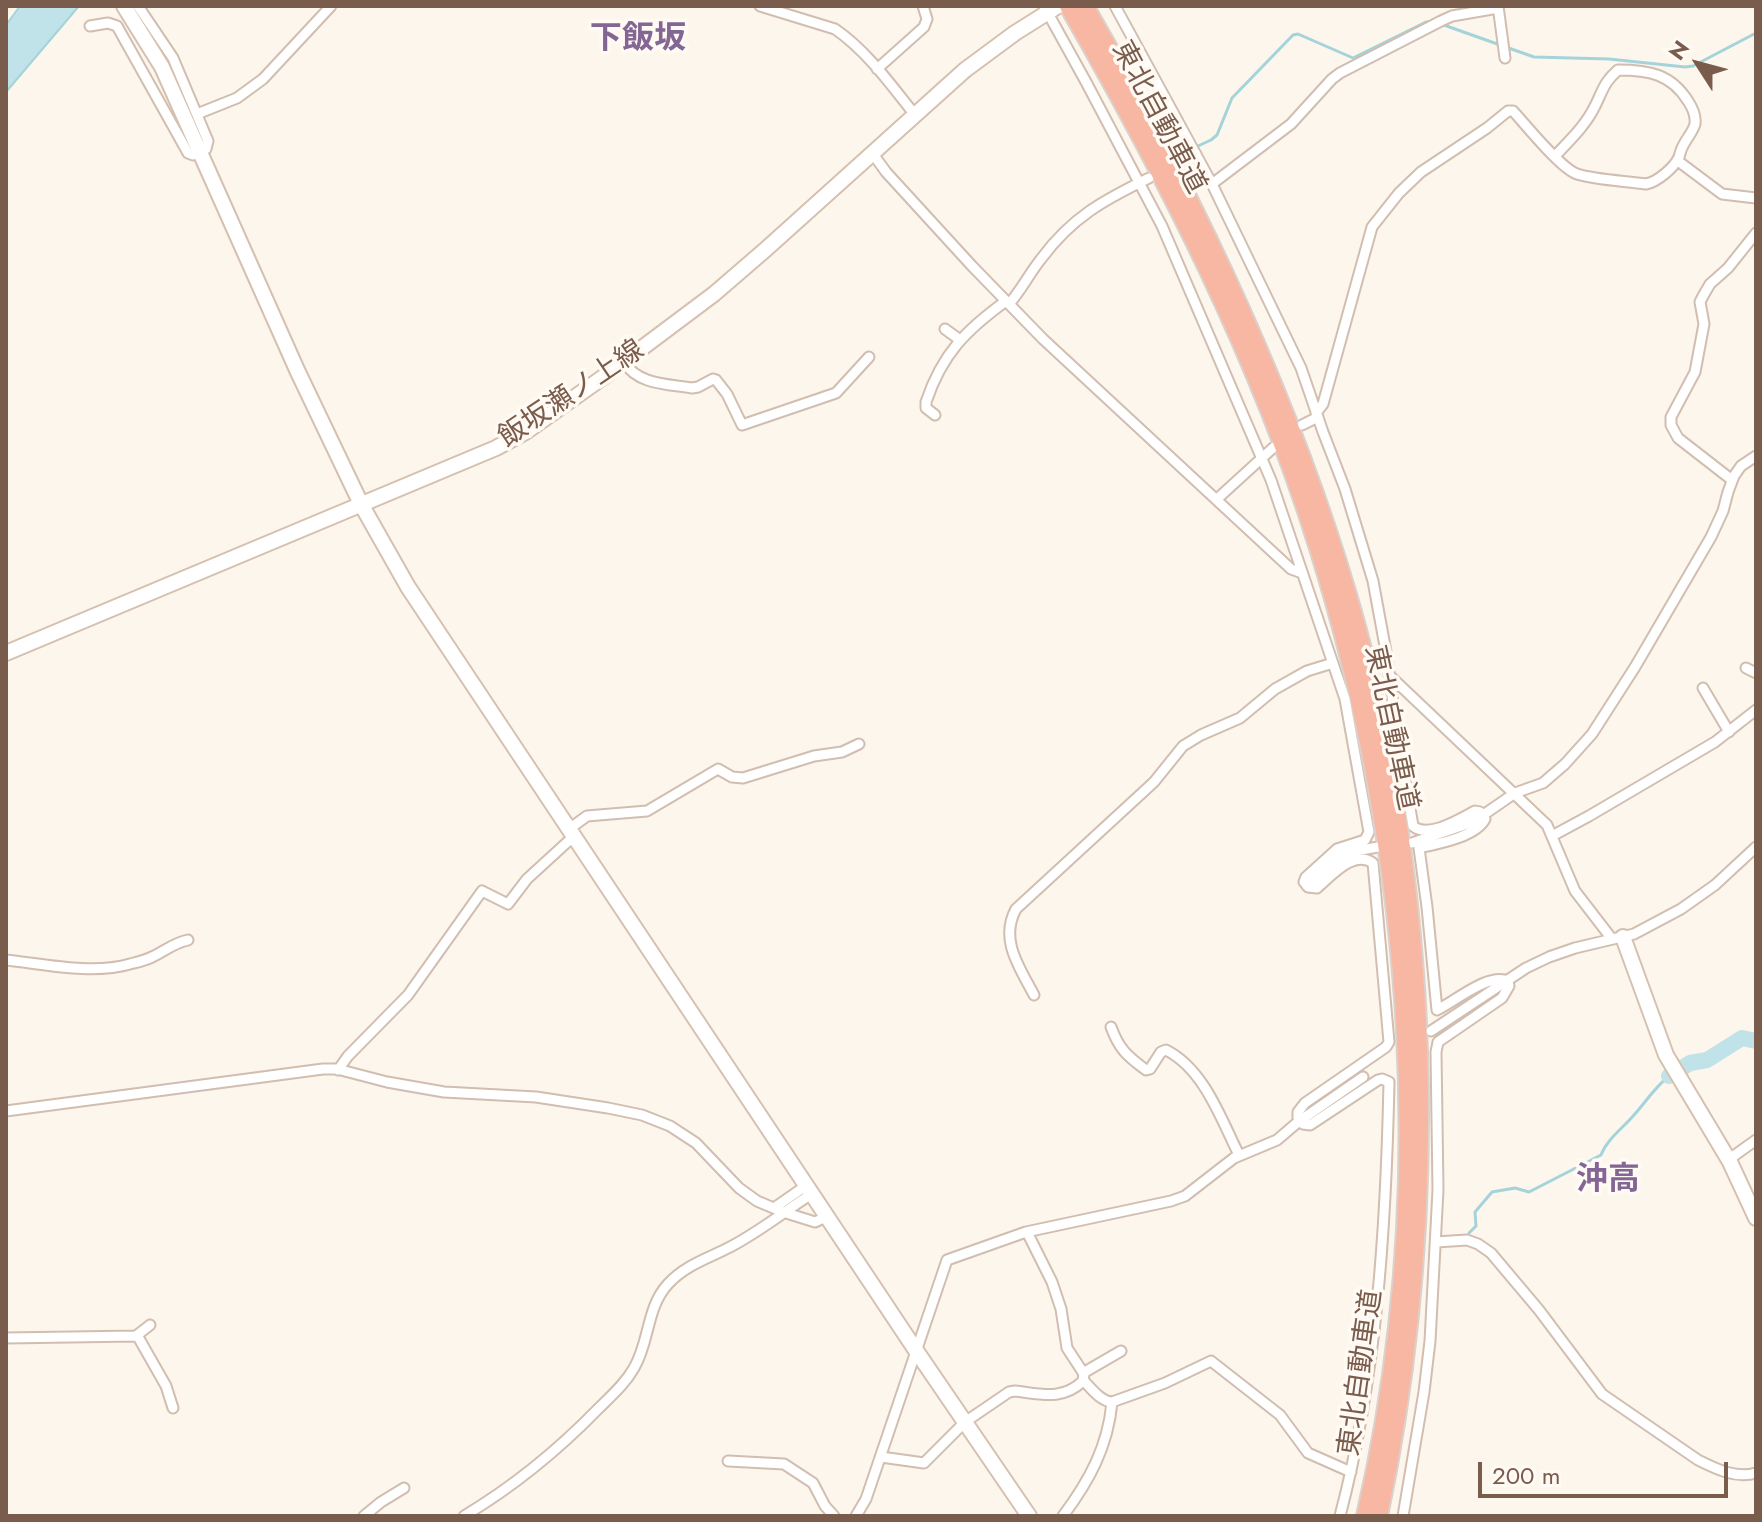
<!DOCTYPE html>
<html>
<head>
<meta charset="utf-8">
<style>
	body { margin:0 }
	#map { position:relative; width:1762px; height:1522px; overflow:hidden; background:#fdf6ec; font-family:Jost,sans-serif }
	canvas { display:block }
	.frame { position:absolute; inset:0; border:8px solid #7a5c4d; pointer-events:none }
	.north { position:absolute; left:1658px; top:24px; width:80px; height:80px; -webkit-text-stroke:6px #fffaf3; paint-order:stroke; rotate:306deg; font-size:22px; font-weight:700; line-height:32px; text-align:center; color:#7a5c4d }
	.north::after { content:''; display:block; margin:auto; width:28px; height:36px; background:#7a5c4d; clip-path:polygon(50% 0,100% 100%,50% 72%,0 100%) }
	.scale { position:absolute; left:1478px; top:1462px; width:250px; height:36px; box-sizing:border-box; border:4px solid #7a5c4d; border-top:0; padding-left:10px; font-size:24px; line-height:28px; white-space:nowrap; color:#7a5c4d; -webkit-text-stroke:6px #fffaf3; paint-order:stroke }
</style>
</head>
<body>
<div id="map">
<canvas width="1762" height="1522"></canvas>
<div class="frame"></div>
<div class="north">N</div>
<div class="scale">200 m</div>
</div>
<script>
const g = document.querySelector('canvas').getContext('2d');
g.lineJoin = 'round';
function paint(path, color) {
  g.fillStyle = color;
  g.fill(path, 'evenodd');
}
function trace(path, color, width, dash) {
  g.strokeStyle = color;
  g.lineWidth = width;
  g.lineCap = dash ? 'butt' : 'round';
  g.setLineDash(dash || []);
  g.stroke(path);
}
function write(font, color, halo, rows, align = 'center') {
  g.font = font + ' Jost,"Noto Sans JP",sans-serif';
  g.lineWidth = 7;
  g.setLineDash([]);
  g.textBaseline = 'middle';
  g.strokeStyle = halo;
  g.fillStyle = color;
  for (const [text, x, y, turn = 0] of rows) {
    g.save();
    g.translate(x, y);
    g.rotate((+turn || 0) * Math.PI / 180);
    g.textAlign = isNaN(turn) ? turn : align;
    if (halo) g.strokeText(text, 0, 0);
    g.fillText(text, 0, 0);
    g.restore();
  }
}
const water = new Path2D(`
	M20,6H79L6,92V25Z`);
paint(water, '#bfe3e8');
trace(water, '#a5d3da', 2);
trace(new Path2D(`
	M1441,24L1534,57L1609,59L1685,67L1693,66L1756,33
	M1198,146L1211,140L1217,135L1232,98L1293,35L1298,34L1353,58L1426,22H1433
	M1469,1233L1476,1226L1475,1212L1492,1192L1515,1188L1529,1192L1601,1155C1607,1139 1623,1128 1634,1115C1646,1102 1654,1088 1669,1076`), '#a5d3da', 3);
trace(new Path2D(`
	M1669,1076L1690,1063L1707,1060L1742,1038L1756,1041`), '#bfe3e8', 16);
const street = new Path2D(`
	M760,6L835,29C867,51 891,85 915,115
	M1044,6L1086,82L1162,226L1271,480L1345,699L1369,832L1365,840L1337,849L1306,877L1304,882L1308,887L1317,888C1331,876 1354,849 1373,863L1389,1042L1386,1047L1305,1103L1298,1112V1118L1303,1124L1310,1125L1378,1080L1382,1079L1389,1082C1386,1228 1377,1375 1340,1516
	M1115,6L1212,184L1301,368L1323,432L1345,489L1373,581L1387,657L1395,719L1413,826C1428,839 1460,819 1475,811L1480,812L1485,819C1476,837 1437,844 1419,848L1427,907L1437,1010C1456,1001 1487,973 1508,981L1509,986L1502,998L1438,1042L1436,1052L1438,1190L1430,1341L1424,1392L1403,1516
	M1498,6L1505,58
	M90,26L108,23L117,26L188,153L193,155L206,149L208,141L173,58L138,6
	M877,69L924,27L927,19L923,6
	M197,114L237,98L263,79L331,6
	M873,154L886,172L972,266L1043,339L1291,569L1302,573
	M1179,161L1196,154
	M1678,161L1722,194L1756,198
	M1212,184L1291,124L1332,79L1340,73L1441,21L1452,16L1498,8
	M1009,304C1022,289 1029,274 1041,259C1072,217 1104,200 1149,178
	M945,329L960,340
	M624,362C638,385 668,384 692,388L698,387L713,379L716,380L727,394L742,425L836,393L869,357
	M1316,413L1323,404L1372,227L1399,193L1421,172L1487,128L1508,111H1513C1526,125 1561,169 1577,174C1596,180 1626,181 1646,184C1657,182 1674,168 1679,157C1680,154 1681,149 1683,146C1686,139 1693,132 1695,124C1696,116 1692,107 1688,101C1671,74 1649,70 1618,70C1604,82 1603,90 1595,106C1586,125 1569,141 1555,156
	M935,415L926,408V402C942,354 966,330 1006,301
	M1302,425L1318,417
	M1732,480L1678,438L1671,425V417L1695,372L1704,324L1700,302L1703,296L1710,284L1728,268L1756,233
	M1217,499L1274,447
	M1746,668L1756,673
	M1389,675L1547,825L1575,891L1612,939
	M1703,688L1729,732
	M569,829L587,816L647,811L718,769L732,777L743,778L814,756L842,752L859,744
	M1552,836L1589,816L1715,742L1756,710
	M1412,843L1473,822L1515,793L1543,783L1565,764L1592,734L1635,667L1711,537L1723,511L1728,492L1734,476L1741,466L1756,456
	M1307,886L1342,856L1355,851L1378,847
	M6,960C44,964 93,975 130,964C138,962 147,960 154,956C166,950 174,943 188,940
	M1034,995C1020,968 999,940 1016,909L1154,782L1183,746L1201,735L1240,718L1275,689L1307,671L1333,663
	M1111,1027C1119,1049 1127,1056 1146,1070L1150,1069L1161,1052L1166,1050C1204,1069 1221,1119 1239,1155
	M1431,1031L1526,968L1549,957L1575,948L1634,934L1681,909L1715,885L1756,847
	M338,1070L348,1056L408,995L482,891L508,904L527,879L574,836
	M6,1111L323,1069H337L387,1082L444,1092L536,1097L608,1108L642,1115L670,1126L696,1143L739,1188L757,1201L783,1212L815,1222L828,1216
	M1728,1160L1756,1140
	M774,1208L807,1185
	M1436,1242L1467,1240L1478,1244L1491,1253L1539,1310L1602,1394L1698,1460C1716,1469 1736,1479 1756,1473
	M137,1335L166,1386L173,1408
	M6,1338L136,1336L150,1325
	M1083,1373L1121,1351
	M1083,1380C1091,1388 1100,1401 1112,1402L1165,1383L1211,1361L1280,1415L1308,1453L1351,1472
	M881,1457L924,1463L965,1422L1009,1392L1015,1391C1041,1394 1062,1401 1083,1381L1084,1374L1067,1348L1061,1309L1052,1282L1027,1232
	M728,1461L784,1464L813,1483L825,1506L834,1516
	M364,1516L381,1502L404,1488
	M464,1516C511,1488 559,1449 598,1409C611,1396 625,1384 634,1368C650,1341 646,1308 668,1284C685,1265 709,1258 730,1247C759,1232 785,1211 813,1193
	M856,1516L866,1499L947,1260L1026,1232L1171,1201L1185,1196L1234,1158L1277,1140L1298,1122L1363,1077
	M1063,1516C1089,1481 1108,1447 1112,1402`);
const secondary = new Path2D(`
	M124,6L162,67L297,370L361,504L408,587L917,1352L1029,1516
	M6,653L496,448L527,431L602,378L714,294L765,250L965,70L1015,33L1058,6
	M1623,937L1666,1055L1730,1162L1756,1218`);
const highway = new Path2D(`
	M1068,6C1166,177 1258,356 1317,545C1414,854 1438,1199 1365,1516
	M1085,6C1193,193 1288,391 1349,598C1434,889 1441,1219 1379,1516`);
trace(street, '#d1beb0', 13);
trace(secondary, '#d6c0b0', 18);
trace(highway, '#dad1cd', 20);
trace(street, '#fff', 9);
trace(secondary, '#fff', 14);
trace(highway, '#f7b7a3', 16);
write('28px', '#7a5c4d', '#fffaf3', [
	["東北自動車道",1158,118,62],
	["飯坂瀬ノ上線",572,395,-34],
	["東北自動車道",1390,728,78],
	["東北自動車道",1362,1373,-82]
]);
write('bold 32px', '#846695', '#fffaf3', [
	["下飯坂",638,40],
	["沖高",1608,1181]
]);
</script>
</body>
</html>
